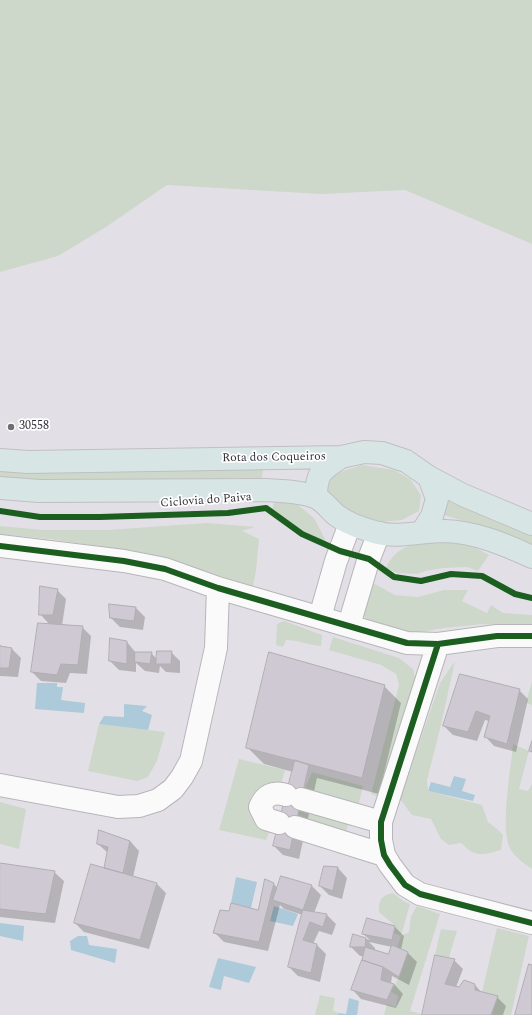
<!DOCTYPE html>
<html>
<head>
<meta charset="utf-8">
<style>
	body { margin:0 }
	canvas { display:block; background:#e2e0e6 }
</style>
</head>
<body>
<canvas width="532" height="1015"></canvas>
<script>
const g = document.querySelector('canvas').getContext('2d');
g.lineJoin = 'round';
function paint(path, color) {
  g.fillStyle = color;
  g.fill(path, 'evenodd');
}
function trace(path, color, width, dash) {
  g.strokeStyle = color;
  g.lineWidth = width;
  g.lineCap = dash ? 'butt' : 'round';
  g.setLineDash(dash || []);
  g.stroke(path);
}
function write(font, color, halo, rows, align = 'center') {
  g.font = font + ' Spectral,serif';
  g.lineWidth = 3.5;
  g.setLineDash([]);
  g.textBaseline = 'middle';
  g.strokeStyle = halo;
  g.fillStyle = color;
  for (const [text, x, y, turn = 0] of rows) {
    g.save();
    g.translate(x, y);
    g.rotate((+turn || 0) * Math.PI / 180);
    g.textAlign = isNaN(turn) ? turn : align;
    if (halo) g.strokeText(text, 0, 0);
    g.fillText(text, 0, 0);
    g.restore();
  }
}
paint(new Path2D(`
	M0,0H532V244L405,190L321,194L167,185L106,227L58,256L0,272Z
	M362,465L394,470L410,479L421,495L419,511L402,520L380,522L359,517L339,505L326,493L327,482L337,473Z
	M231,467H263L262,478L94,481L0,480V471L24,473L162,471Z
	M275,500L297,504L314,518L326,541L302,534L271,512Z
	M444,500L505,522L532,533V547L495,531L441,514Z
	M207,523L255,527L242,531L259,539L256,571L253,586L149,554L50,539L0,534V526L43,530H107Z
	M439,538L467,543L489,555L478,571L467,567L443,568L425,571L417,574L397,573L386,568C396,545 417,543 439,538Z
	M373,583L395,595L418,597L444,590H468L462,601L487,613L491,605L503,613L532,615V630L510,626L483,624L444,628L420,632L401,631L371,622L364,617L362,609Z
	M284,621L322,635L321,646C309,645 298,640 286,640L283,647L276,645L277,624Z
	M333,637L399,658L413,669L417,685L381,797L371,794L399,685L396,674L381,665L329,650Z
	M455,661L440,729L427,780L428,791L482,805L488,822L496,828L503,835L501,850C482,855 476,858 461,843L449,845L441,839L431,819L412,815L400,799L440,683Z
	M532,681V705L526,703Z
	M99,724L165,732L157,761L148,777L137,781L88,771Z
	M513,744L529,751L519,789L528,791L532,784V869C525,864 516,858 511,850C499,832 511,768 513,744Z
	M239,759L285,770L281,784H268L256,793L253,807L270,830L266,840L219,830Z
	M312,772L363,786L357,811L302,795Z
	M0,802L26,809L19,849L0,844Z
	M300,806L349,820L345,836L297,821Z
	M393,893L403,901L410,904L401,936L409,932L411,916L417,906L440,914L410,1011L426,1015H384L387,1004L396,1007L398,996L391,992L399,977L408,952L397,947L401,936L394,933L395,926L379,912C378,901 381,895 393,893Z
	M497,928L529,936L511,1015H491L498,997L482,992Z
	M441,929L457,931L449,957L435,955Z
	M320,995L335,998L333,1011L339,1013L338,1015H315Z`), '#cdd8ca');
paint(new Path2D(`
	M37,683H57V687H63L61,700L85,703L84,713L35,709Z
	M124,704L147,706L142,711L152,715L148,730L99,724L104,716L124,717Z
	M454,776L466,779L462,791L475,795L473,801L428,791L431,782L450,787Z
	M236,877L257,882L251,908L231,903Z
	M274,906L298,914L293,926L270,921Z
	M0,923L24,926L23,941L0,936Z
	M78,936H87L89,945L117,949L115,963L71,950L70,941Z
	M218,958L256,967L249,983L224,976L221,990L209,987Z
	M349,998L359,1001L357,1015H338L339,1013L346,1014Z`), '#accad9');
paint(new Path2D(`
	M57,590L66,599L62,626L82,627L91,636L87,674L70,673L66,683L41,681L32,672L50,625L40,614Z
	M136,608L145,617L143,630L120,627L111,618Z
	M111,639L127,642L136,653H151L157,659L171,652L180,661V673L166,672L160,666L159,673L145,671L136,663V672L119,670L110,661Z
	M0,644L1,647L12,649L21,658L18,677L0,676Z
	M384,686L401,703L379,794L317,778L299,859L283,855L274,846L293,772L264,764L247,747Z
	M519,690L528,699L516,752L494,746L485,736L489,721L485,720L477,741L453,735L444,726Z
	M130,841L139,851L133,877L157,884L166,893L149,949L84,932L75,923L105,869L108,853L98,844Z
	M0,864L54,872L64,881L55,923L0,917Z
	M325,867L338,868L347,878L342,899L329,895L320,886Z
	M282,878L312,886L321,895L314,913L327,915L336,924L332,935L319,931L313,944L317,945L326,954L320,982L298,976L289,967L303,915L284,909L280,905L268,951L224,942L215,933L258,911L274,884L278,889Z
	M368,919L395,927L404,936L401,950L408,953L417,962L409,985L392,976L391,984H394L403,994L396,1008L361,999L352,989L364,956H360L351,947L353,935L370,940L363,934ZM369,942L392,947L389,955L375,951V948Z
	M454,960L463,969L456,987L460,988L475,985L483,994L497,997L506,1006L503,1015H423Z`), '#0003');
const building = new Path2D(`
	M40,586L58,589L53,615H39Z
	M109,604L136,607L134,621L110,618Z
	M38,623L83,626L78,665L61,664L57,675L31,672Z
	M110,638L127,641V664L109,661Z
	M0,646L12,648L9,668H0Z
	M157,651H172L171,664H156Z
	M135,652H152L150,664L135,662Z
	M269,652L385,685L362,778L246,748Z
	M460,674L520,689L507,744L484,737L490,716L476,711L468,732L443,726Z
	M532,741V752L529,751Z
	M295,760L309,765L290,850L273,846Z
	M99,830L130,841L123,873L104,868L108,847L97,844Z
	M0,863L55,871L46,914L0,909Z
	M91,864L157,883L140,940L74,923Z
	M324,866L338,867L333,891L319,886Z
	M281,876L312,885L303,910L273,900Z
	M265,879L274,883L259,942L213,933L220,910L229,911L231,903L258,910Z
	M303,910L327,914L323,927L310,922L303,940L317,944L311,973L288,967Z
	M367,918L395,926L392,940L362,934Z
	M353,934L366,938L365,947H350Z
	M392,945L408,952L399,977L383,967L362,960L365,947L388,954Z
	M435,955L455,959L445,984L459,987L464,980L475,984V990L498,996L491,1015H422Z
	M362,960L383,967L381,980L394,984L387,1000L351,990Z
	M529,964L532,965V1015H515Z`);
paint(building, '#cec9d3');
trace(building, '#b0aeb2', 1);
const street = new Path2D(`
	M0,546L124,561L165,569L218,588L407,643L438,644L497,636H532
	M320,617L336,561L350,524
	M349,625L368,561L379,533
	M438,644L381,822V840L384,855L390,865L405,885L420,894L532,923
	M0,785L118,807L139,806L158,800L173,789L182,777L191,761L216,648L218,588
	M301,799L381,822
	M279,823L266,819L260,807C265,795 273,791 286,795
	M295,827L384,855`);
const primary = new Path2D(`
	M0,460L28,462L341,457L364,452L382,453L406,461L429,477L463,495L532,524
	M0,488L39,491L267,490C283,491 300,491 315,497C323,500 329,509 336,515C348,524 363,529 378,533C399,538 422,531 445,531C475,532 504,544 532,557
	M316,497C316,472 322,470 341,457
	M422,532L432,516L437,499L429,477`);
trace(street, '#b7b5b9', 24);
trace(primary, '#c0bfc3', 24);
trace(street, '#fbfafb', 22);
trace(primary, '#d7e5e5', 22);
trace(new Path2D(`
	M0,511L40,517H100L228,513L266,508L302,534L340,551L369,559L394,577L421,581L451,574L482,576L515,594L532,598
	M0,546L124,561L165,569L218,588L407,643L438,644L497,636H532
	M438,644L381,822V840L384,855L390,865L405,885L420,894L532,923`), '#1b5e20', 6);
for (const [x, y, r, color] of [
	[11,427,4,"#706e74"]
]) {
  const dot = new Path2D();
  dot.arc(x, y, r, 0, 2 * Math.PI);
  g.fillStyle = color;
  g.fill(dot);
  trace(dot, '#fff', 1.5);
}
write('12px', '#333136', '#fff', [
	["30558",19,427]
], 'left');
write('12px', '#333136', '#fff', [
	["Rota dos Coqueiros",274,458,-1],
	["Ciclovia do Paiva",206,501,-4]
]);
</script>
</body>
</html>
